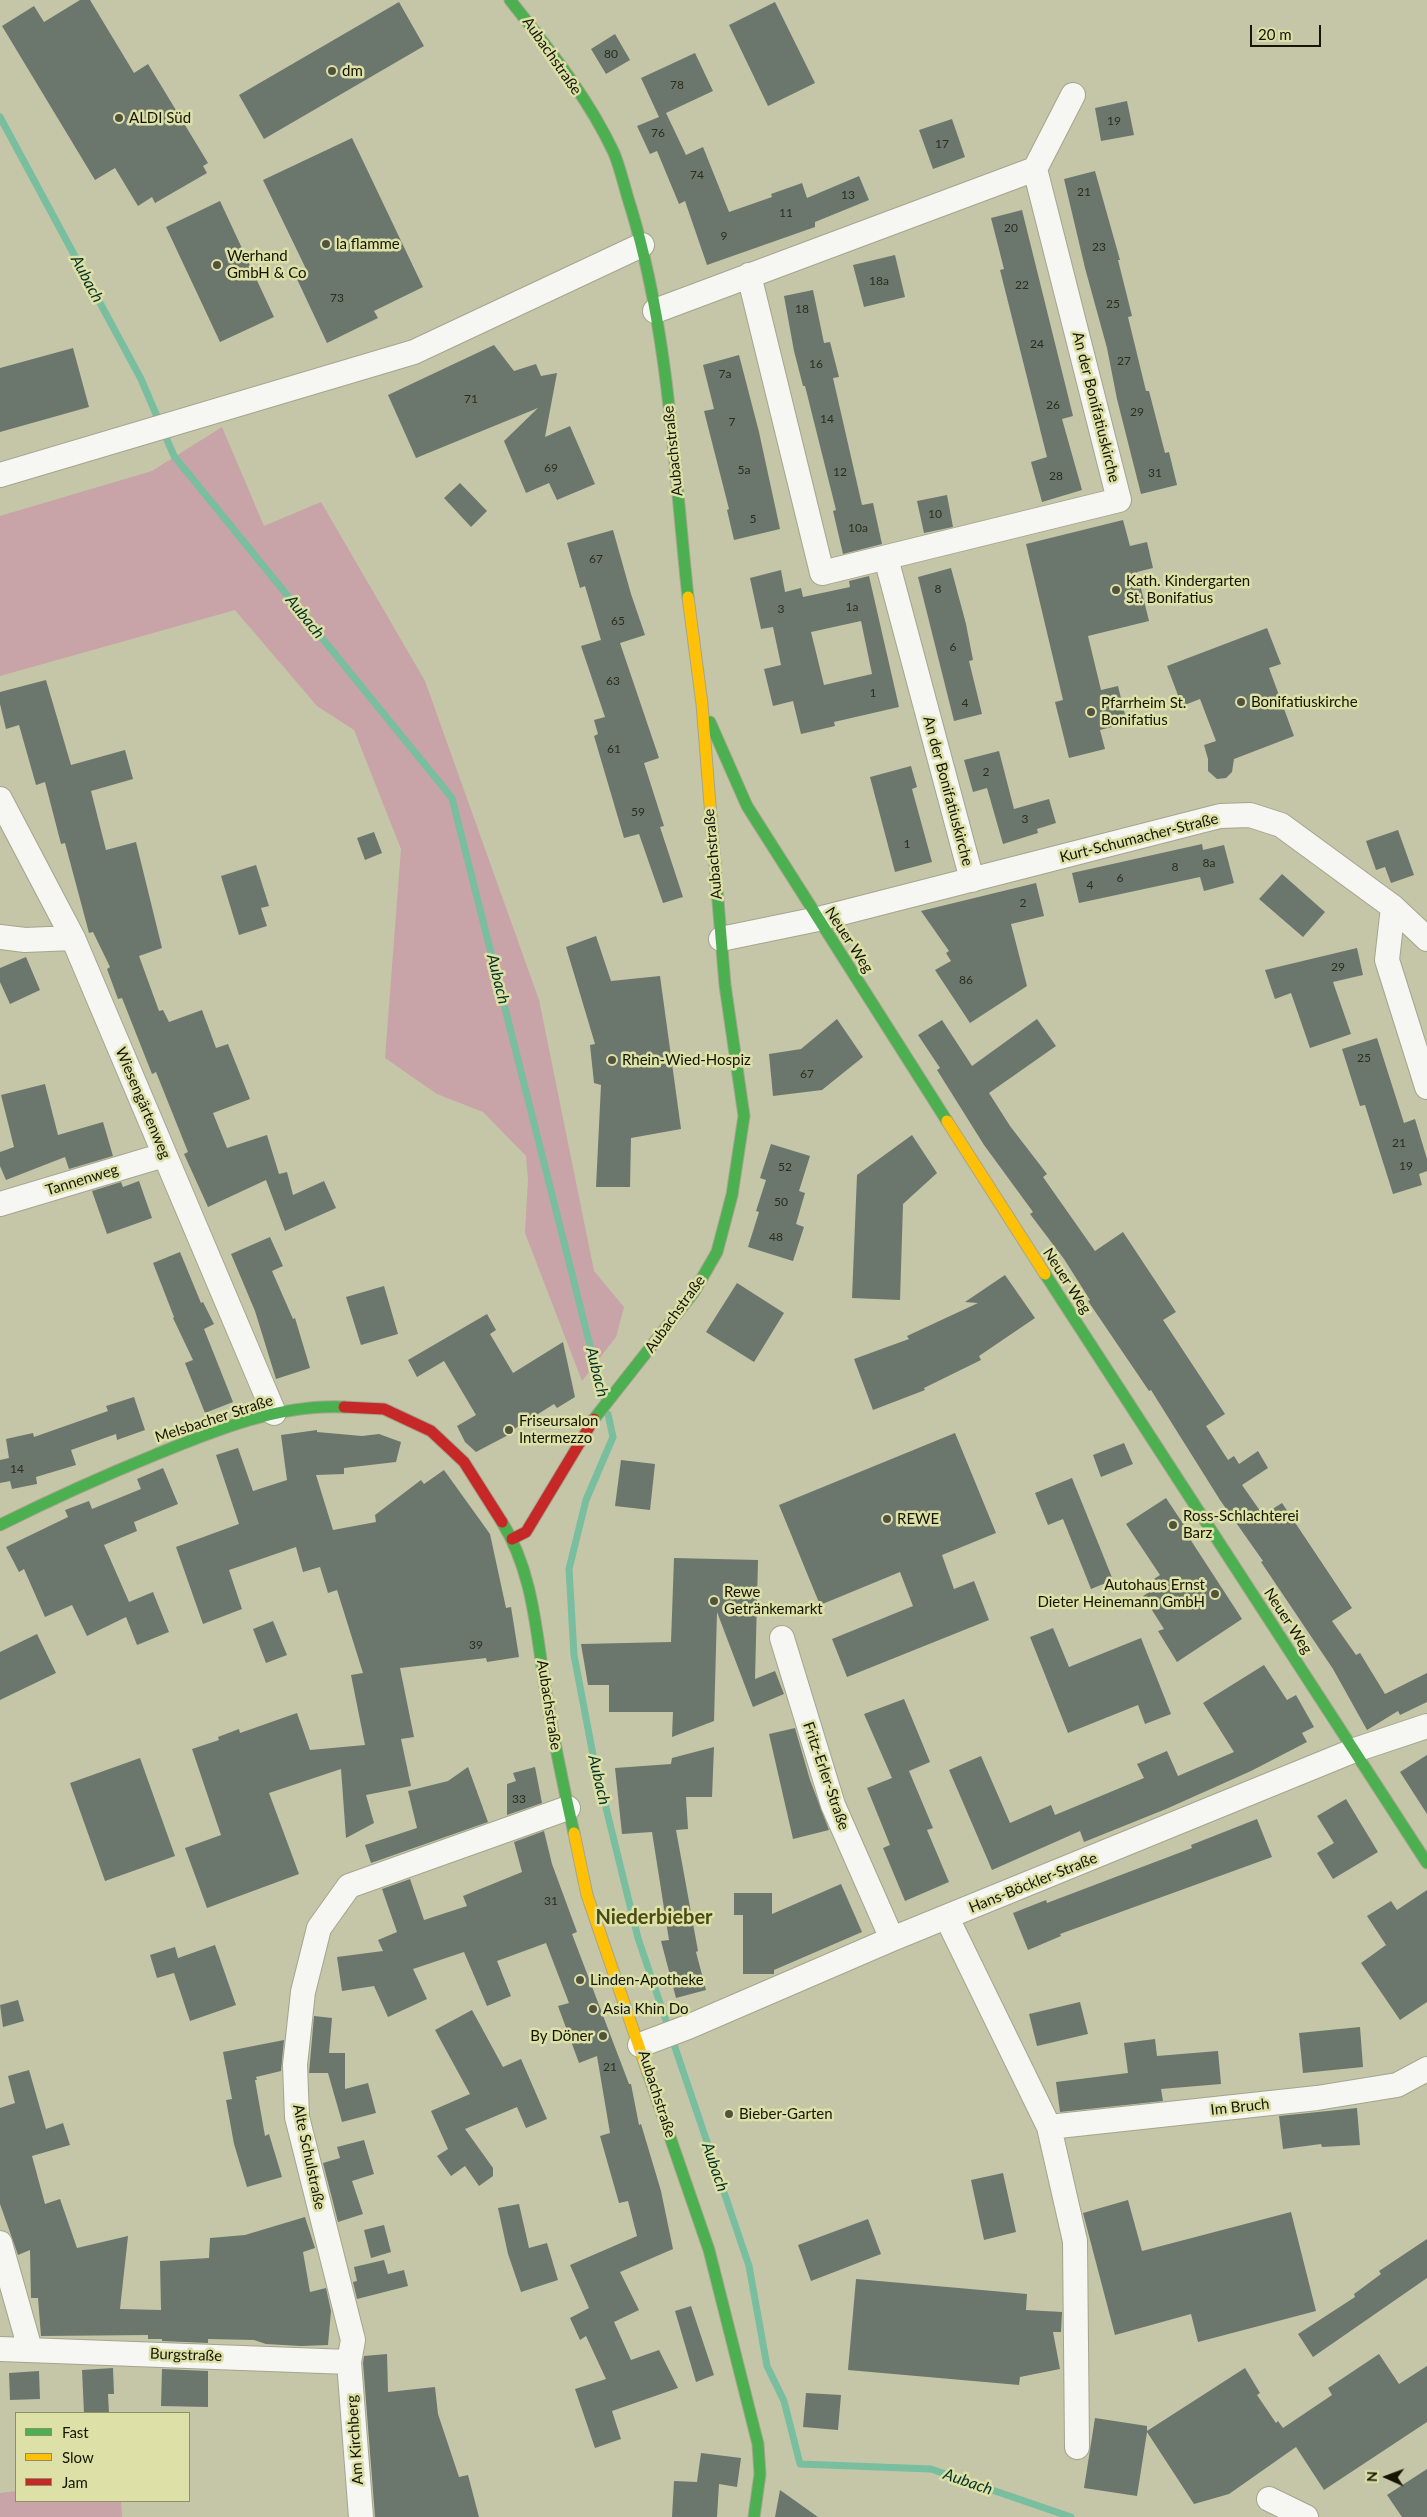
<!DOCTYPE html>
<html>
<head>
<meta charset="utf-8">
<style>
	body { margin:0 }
	#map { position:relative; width:1427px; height:2517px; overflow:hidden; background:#c4c6a7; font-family:Lato,sans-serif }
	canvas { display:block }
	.legend { position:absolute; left:15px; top:2412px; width:175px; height:90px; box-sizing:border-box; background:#dde0a7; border:1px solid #8d8f65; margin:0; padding:6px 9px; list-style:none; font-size:15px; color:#151502 }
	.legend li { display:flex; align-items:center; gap:10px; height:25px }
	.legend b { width:25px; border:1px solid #8d8f65 }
	.north { position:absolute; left:1362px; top:2452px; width:50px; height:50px; -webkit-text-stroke:4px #dde0a7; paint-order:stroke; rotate:272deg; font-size:14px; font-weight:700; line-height:20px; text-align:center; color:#151502 }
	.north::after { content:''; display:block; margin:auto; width:18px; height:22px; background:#151502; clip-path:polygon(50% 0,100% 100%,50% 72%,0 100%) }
	.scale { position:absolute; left:1250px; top:25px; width:71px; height:22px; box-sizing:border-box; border:2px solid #151502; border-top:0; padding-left:6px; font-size:15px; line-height:18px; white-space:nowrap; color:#151502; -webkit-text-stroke:4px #dde0a7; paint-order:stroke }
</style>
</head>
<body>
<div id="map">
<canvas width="1427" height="2517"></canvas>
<ul class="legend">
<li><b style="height:6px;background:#4caf50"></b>Fast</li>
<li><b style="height:6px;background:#ffc107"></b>Slow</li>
<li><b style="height:6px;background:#c62828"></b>Jam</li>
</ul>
<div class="north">N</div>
<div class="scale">20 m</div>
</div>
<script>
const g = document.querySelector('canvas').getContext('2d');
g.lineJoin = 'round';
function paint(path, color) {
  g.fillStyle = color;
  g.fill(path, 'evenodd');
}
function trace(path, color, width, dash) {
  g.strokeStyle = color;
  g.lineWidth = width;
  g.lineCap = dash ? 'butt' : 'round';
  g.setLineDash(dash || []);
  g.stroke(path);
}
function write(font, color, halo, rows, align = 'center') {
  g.font = font + ' Lato,sans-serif';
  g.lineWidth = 5;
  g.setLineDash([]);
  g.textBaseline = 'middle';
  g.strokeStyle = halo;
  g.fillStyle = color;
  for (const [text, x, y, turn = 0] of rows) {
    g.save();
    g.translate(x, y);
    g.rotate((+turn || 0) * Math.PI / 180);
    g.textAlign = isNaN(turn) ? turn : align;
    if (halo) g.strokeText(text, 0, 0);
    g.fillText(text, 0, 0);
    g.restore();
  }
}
paint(new Path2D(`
	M222,427L264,526L321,502L425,681L539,1000L594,1271L624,1307L616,1337L582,1381L525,1233L528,1180L526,1156L483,1112L437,1094L385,1058L401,849L354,730L317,706L235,610L0,676V516L152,471Z
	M16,2491V2501H121L122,2517H0V2493Z`), '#c8a3a7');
trace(new Path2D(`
	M0,117L141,379L174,456L452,798L603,1397
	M608,1414L613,1437L586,1500L569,1569L574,1655L593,1755L638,1938L749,2266L767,2366L784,2401L800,2464L931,2469L1071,2517`), '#78be9f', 7);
paint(new Path2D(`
	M80,0H90L134,73L148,64L208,163L203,166L207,173L155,203L152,197L138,206L115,168L95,180L2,26L34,6L44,22Z
	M399,2L424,46L264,139L239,95Z
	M775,2L815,83L768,106L729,25Z
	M615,34L630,60L606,74L591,49Z
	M695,53L713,91L666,113L686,155L703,147L729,212L772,197L771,194L802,183L807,198L859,176L869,200L815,222V227L707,265L685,201L679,204L657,151L650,154L637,126L659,117L641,78Z
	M1127,101L1134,135L1101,141L1095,108Z
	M952,119L965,157L933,169L919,130Z
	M352,138L423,287L374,311L378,318L327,343L296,277L307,271L263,180Z
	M1095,171L1120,260H1118L1132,316L1128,317L1146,391H1149L1165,453L1169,452L1177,485L1141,494L1117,399L1107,348L1085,268L1064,179Z
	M220,201L274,317L220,342L166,227Z
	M1022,210L1073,416L1062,419L1082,490L1042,502L1031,462L1047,457L1000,270L1004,269L991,218Z
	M895,255L905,297L864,307L853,265Z
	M813,290L824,343L830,342L839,377L833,378L862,505L873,503L882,544L843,554L833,511L836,510L805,386H803L794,351L784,296Z
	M494,345L514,371L536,364L541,376L557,373L545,437L570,426L595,484L557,500L549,483L526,493L504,441L538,408L416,458L388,395Z
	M73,348L89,407L0,432V368Z
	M739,355L759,432L780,529L734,540L727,510L729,509L704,411L714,409L703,365Z
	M460,483L487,511L471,527L444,498Z
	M947,495L953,527L924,533L917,501Z
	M1123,520L1130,546L1147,542L1153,568L1137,572L1149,621L1088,636L1101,690L1118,686L1127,723L1100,730L1105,749L1069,758L1055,702L1063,700L1026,544Z
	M613,530L631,594L645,635L620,643L659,758L644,763L664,826L660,827L683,897L663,903L639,834L624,838L594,736L598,734L594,720L605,717L581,646L601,640L585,586L580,588L567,543Z
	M951,568L966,624L973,660L969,661L982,714L954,721L918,577Z
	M781,570L785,592L801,588L803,597L850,587L849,581L869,576L899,707L834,722L835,726L801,734L793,701L773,706L764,669L781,665L773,627L761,629L750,578ZM861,621L872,674L824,685L811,632Z
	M1267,628L1281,664L1269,668L1294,736L1234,759L1232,772L1226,778L1217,779L1208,771V759L1204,745L1216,741L1200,699L1182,706L1167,666Z
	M46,680L71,765L125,750L133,779L91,791L106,850L136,842L162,948L139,956L159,1011L163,1010L169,1022L202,1010L216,1048L228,1044L250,1099L213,1113L227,1148L267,1135L279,1174L287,1172L293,1195L324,1181L336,1208L285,1231L266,1180L208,1207L184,1154L188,1152L156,1072L152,1074L122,998L118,999L107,969L110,967L93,932L89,933L65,843L61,844L45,782L36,785L19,725L6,729L0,704V692Z
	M999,751L1014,809L1049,799L1056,823L1037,829L1038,833L1003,844L987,788L973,792L964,760Z
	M911,766L917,787L912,789L932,862L895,872L870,777Z
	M1398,830L1414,875L1391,883L1385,867L1376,870L1366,841Z
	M374,832L382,853L365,860L357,838Z
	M1202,844L1203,850L1224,845L1234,883L1204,891L1200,877L1079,903L1072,873Z
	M256,865L269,906L261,908L267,926L239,935L221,876Z
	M1282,874L1325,912L1303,937L1259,899Z
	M1036,883L1044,916L1011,924L1027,986L970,1023L935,970L951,961L946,953L949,951L921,911Z
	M596,936L611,981L660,976L681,1129L631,1138L630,1187H596L601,1085L594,1083L590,1045L595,1044L566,947Z
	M1357,948L1363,975L1333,982L1351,1034L1310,1048L1291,993L1275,999L1265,970Z
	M26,957L40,990L10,1004L0,982V968Z
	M837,1019L863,1057L822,1090L773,1096L769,1054L801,1049Z
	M1037,1019L1056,1046L989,1093L1010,1126L1047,1174L1043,1177L1095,1251L1123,1232L1176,1312L1163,1320L1225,1414L1206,1426L1228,1460L1234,1456L1239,1464L1258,1451L1268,1468L1242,1485L1263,1515L1282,1503L1352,1608L1332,1621L1356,1655L1360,1653L1385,1694L1427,1673V1702L1400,1715L1398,1711L1367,1730L1333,1669L1261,1562L1263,1561L1220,1500L1151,1390L1149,1391L1088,1301L1090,1300L1064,1259L1030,1214L1033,1212L984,1145L937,1070L940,1068L918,1035L942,1020L972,1066Z
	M1377,1038L1404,1123L1415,1119L1427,1159V1171L1419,1174L1422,1185L1393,1194L1365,1105L1360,1106L1342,1049Z
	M45,1084L58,1135L103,1122L113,1156L69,1169L65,1157L6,1180L0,1166V1152L14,1147L1,1095Z
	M912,1135L937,1173L903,1204L900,1300L852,1298L857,1175Z
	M771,1144L810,1156L799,1191L805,1193L796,1224L804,1227L793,1261L748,1247L759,1212L756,1211L766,1180L760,1178Z
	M139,1181L152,1218L107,1234L92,1191L121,1182L123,1187Z
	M270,1237L283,1266L272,1271L293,1319L295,1318L310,1368L276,1379L255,1311L231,1254Z
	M180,1252L201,1303L203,1302L214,1324L204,1329L233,1402L205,1413L185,1363L193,1360L173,1318L174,1317L153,1263Z
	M1005,1275L1035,1318L979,1356L981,1360L924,1388L925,1390L873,1410L854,1359L909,1339L907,1336L978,1303L965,1302Z
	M737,1283L784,1313L754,1362L706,1332Z
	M384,1286L398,1334L361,1345L346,1297Z
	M487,1314L496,1330L490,1334L513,1373L563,1342L575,1397L557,1408L554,1404L511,1431L512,1433L476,1452L465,1442L457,1426L476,1415L444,1361L417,1377L408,1360Z
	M134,1397L145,1430L117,1440L116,1434L71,1450L76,1465L36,1477L37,1484L12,1489L10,1481L0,1483V1460L9,1458L6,1439L33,1433L34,1437L108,1411L106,1406Z
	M317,1430V1432L362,1436L379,1434L401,1442L396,1462L344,1468V1474L316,1475L333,1530L376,1522L375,1515L421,1480L424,1484L444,1470L490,1534L506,1608L511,1607L519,1657L487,1662L486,1658L400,1668L414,1737L401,1739L411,1786L366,1795L374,1823L346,1838L341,1769L269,1793L299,1874L207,1908L185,1848L221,1835L192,1749L219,1740L218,1737L239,1729L240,1733L297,1713L310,1750L365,1745L351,1675L363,1673L337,1590L328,1593L320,1567L303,1572L296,1547L229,1570L242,1609L203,1624L176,1547L239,1524L216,1455L238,1448L253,1491L287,1480L281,1435Z
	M955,1433L996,1533L942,1555L954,1589L974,1581L989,1620L847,1677L832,1639L913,1606L900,1572L820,1605L779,1505Z
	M1124,1443L1133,1464L1101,1477L1093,1455Z
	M621,1460L655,1464L650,1510L615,1506Z
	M163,1468L178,1504L134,1522L137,1531L104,1545L129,1602L153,1592L169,1632L137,1645L126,1617L87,1636L72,1605L45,1617L24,1569L19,1572L6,1547L68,1517L65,1510L89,1501L92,1509L141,1489L137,1479Z
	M1072,1478L1113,1580L1091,1589L1063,1519L1048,1525L1035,1493Z
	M1166,1498L1192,1537L1190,1539L1242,1619L1177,1662L1158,1631L1164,1629L1143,1596L1159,1586L1154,1579L1160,1575L1126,1524Z
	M674,1558L758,1560L755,1679L775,1671L784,1694L753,1707L717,1612L714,1721L672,1737L673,1712H609V1685H588L581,1644L671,1642Z
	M273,1621L287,1655L266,1663L253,1629Z
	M1053,1628L1069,1667L1141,1638L1171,1714L1145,1724L1138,1705L1068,1733L1030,1637Z
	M37,1634L56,1673L0,1700V1652Z
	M1264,1665L1287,1700L1296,1695L1314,1727L1302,1733L1307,1742L1251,1771L1166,1809L1084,1842L1080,1831L992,1870L949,1770L981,1756L1010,1823L1051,1805L1055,1815L1144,1778L1137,1764L1167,1751L1178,1776L1234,1752L1203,1703Z
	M904,1699L930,1762L909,1771L933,1828L927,1830L949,1882L905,1901L883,1848L890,1845L867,1788L892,1778L864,1714Z
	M795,1728L810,1780L829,1830L793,1839L769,1734Z
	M714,1747L712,1797H686L688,1829L676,1830L698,1951L696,1952L706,1990L676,1998L661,1941L669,1940L652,1832L622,1834L615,1768L671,1764L672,1758Z
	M1427,1755V1814L1400,1772Z
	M140,1758L175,1856L105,1881L70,1783Z
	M468,1767L488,1822L371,1863L365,1845L417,1828L408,1791L448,1781Z
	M535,1767L542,1803L507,1815V1784L516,1781L513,1773Z
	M1346,1799L1378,1852L1333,1879L1317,1853L1334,1843L1317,1816Z
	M1257,1819L1272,1857L1060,1934L1061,1936L1028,1950L1013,1913L1046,1900L1047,1903L1192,1848L1191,1845Z
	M544,1831L552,1864L577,1932L572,1934L629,2084H631L639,2125L641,2124L661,2191L673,2249L620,2272L639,2310L614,2322L631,2360L659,2350L678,2388L612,2411L621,2439L595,2448L575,2389L606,2379L586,2336L580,2340L570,2318L589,2308L570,2265L637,2236L628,2201L619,2203L600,2136L610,2133L597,2056L579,2063L558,2006L569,2003L546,1943L497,1961L511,1996L487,2006L464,1952L413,1969L427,1999L388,2017L374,1986L342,1991L337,1957L383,1951L378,1940L397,1932L382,1889L410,1879L424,1920L467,1906L463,1896L522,1872L514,1842Z
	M841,1884L862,1932L774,1970V1974H743V1915H734V1893H772V1914Z
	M1427,1890V2002L1400,2020L1361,1963L1386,1945L1367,1916L1391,1901L1397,1910Z
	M215,1945L236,2005L190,2021L174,1973L157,1978L150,1955L175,1947L178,1958Z
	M18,2000L24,2021L3,2027L0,2005Z
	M1080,2002L1088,2034L1037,2046L1029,2014Z
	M472,2010L503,2067L521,2059L547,2119L526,2128L517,2107L465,2129L493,2168V2176L479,2186L465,2166L451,2176L437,2156L448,2149L431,2111L470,2094L435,2030Z
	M314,2016L332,2018L329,2053H345V2089L368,2083L376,2113L342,2122L328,2073H309Z
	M1360,2027L1363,2067L1303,2073L1299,2033Z
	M1155,2039L1157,2056L1218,2051L1221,2084L1161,2089L1163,2101L1060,2112L1056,2082L1128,2073L1124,2043Z
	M284,2040L281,2071L256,2077L257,2080H255L265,2136L269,2134L282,2177L247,2187L234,2144L226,2100L232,2099L223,2052Z
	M29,2070L46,2129L63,2123L70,2145L32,2156L45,2204L60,2199L77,2248L128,2236L120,2309L161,2310L160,2261L209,2258L210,2238L245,2235L305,2217L315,2248L303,2252L310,2292L326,2288L331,2311L328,2345L301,2346L266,2344L254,2340L208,2339V2343L162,2341V2339H148V2335L41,2336L38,2298H31L30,2250L18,2255L0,2204V2108L15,2103L8,2076Z
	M1357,2108L1360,2145L1322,2147L1321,2144L1283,2149L1279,2116Z
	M364,2140L374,2174L352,2181L363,2214L338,2222L323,2163L340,2158L337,2147Z
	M1003,2173L1016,2232L984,2240L971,2180Z
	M1128,2200L1142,2251L1291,2212L1316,2311L1198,2342L1191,2314L1115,2335L1083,2213Z
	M519,2204L529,2248L547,2243L558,2280L521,2292L508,2254L498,2208Z
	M868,2219L881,2254L811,2281L798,2245Z
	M384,2225L391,2252L371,2258L364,2230Z
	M1427,2239V2278L1313,2357L1298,2334L1355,2297L1354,2294L1381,2274L1379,2271Z
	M384,2260L388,2274L404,2270L408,2286L357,2299L353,2282L357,2281L354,2267Z
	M856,2279L1027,2294L1026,2310L1062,2312L1061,2332H1053L1060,2369L1020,2377L1019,2385L848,2370Z
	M691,2306L714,2375L696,2382L675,2311Z
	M387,2354L388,2392L435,2387L438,2414L459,2477L468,2475L479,2517H375L363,2363L364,2356Z
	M1379,2354L1399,2384L1427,2366V2422L1324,2490L1296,2447L1229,2494L1194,2504L1147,2432L1137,2496L1084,2488L1095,2418L1147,2426V2431L1245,2368L1260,2393L1257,2395L1276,2423L1278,2421L1283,2428L1332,2395L1328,2388Z
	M113,2368L114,2394H108L109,2413H84L82,2370Z
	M162,2369L208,2371V2407L161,2406Z
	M39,2371L40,2399L10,2400L9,2373Z
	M806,2393L841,2395L838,2430L803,2427Z
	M701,2453L741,2458L737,2487L719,2484L717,2517H672L674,2481L697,2482Z
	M1427,2469V2517H1402L1387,2495Z
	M780,2490L818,2517H775Z`), '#6b776d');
const street = new Path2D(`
	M749,275L822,573L1119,500L1035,169
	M655,311L1035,169L1073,95
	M0,475L414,352L642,245
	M886,558L972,880
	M0,799L73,938L274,1413
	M1393,907L1387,960L1427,1087
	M0,937L25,940L73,938
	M721,939L818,919L1220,816L1250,815L1281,825L1393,907L1427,939
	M0,1204L164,1155
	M782,1638L833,1805L892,1939
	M947,1918L1049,2127L1317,2098L1397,2085L1427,2069
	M640,2045L688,2027L892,1939L1355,1750L1427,1726
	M1049,2127L1075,2241L1077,2447
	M0,2243L30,2349
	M0,2349L349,2362L353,2340L297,2117L295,2065L303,1992L319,1928L349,1886L568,1808
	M349,2362L361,2517
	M1269,2499L1306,2517`);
const fast = new Path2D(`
	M510,0C548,48 588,97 614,153C621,170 625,190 631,208C669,333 674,468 688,597
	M710,722L747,806L947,1121
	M1045,1274L1427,1863
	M594,1419L694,1292L717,1252L732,1195L744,1116L725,985L711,817
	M502,1522C533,1572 536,1631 545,1687C553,1736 563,1785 574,1833
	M0,1525C52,1499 103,1476 157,1454C216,1430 279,1404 344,1407
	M648,2073L709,2250L758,2444L760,2474L754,2517`);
const slow = new Path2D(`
	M688,597L702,704L711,817
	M947,1121L1045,1274
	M574,1833L587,1895L648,2073`);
const jam = new Path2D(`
	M344,1407L384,1409L431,1431L464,1462L502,1522
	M512,1539L526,1532L594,1419`);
trace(street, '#a4a58d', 26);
trace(fast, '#a4a58d', 13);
trace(slow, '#a4a58d', 13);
trace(jam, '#a4a58d', 13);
trace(street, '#f6f6f2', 24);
trace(fast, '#4caf50', 11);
trace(slow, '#ffc107', 11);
trace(jam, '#c62828', 11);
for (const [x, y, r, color] of [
	[332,71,5,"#52533c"],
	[119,118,5,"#52533c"],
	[326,244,5,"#52533c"],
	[217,265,5,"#52533c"],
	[1116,590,5,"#52533c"],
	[1241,702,5,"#52533c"],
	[1091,712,5,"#52533c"],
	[612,1060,5,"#52533c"],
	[509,1430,5,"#52533c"],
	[887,1519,5,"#52533c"],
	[1173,1525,5,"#52533c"],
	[1215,1594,5,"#52533c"],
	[714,1601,5,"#52533c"],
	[580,1980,5,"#52533c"],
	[593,2009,5,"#52533c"],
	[603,2036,5,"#52533c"],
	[729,2114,5,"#52533c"]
]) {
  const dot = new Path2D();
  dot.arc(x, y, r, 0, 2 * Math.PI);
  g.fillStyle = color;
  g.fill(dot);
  trace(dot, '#dde0a7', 2);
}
write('12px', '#2a2e1d', null, [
	["80",611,54],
	["78",677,85],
	["19",1114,121],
	["76",658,133],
	["17",942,144],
	["74",697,175],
	["21",1084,192],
	["13",848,195],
	["11",786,213],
	["20",1011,228],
	["9",724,236],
	["23",1099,247],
	["18a",879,281],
	["22",1022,285],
	["73",337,298],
	["25",1113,304],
	["18",802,309],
	["24",1037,344],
	["27",1124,361],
	["16",816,364],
	["7a",725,374],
	["71",471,399],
	["26",1053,405],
	["29",1137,412],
	["14",827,419],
	["7",732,422],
	["69",551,468],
	["5a",744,470],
	["12",840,472],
	["31",1155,473],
	["28",1056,476],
	["10",935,514],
	["5",753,519],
	["10a",858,528],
	["67",596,559],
	["8",938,589],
	["1a",852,607],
	["3",781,609],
	["65",618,621],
	["6",953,647],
	["63",613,681],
	["1",873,693],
	["4",965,703],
	["61",614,749],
	["2",986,772],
	["59",638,812],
	["3",1025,819],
	["1",907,844],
	["8a",1209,863],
	["8",1175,867],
	["6",1120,878],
	["4",1090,885],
	["2",1023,903],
	["29",1338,967],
	["86",966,980],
	["25",1364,1058],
	["67",807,1074],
	["21",1399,1143],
	["19",1406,1166],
	["52",785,1167],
	["50",781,1202],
	["48",776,1237],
	["14",17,1469],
	["39",476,1645],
	["33",519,1799],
	["31",551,1901],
	["21",610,2067]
]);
write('15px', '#151502', '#dde0a7', [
	["Aubachstraße",552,56,55],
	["An der Bonifatiuskirche",1096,407,76],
	["Aubachstraße",673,451,-96],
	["An der Bonifatiuskirche",948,791,75],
	["Kurt-Schumacher-Straße",1139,838,-14],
	["Aubachstraße",713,854,-95],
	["Neuer Weg",849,940,57],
	["Wiesengärtenweg",143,1103,67],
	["Tannenweg",82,1180,-17],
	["Neuer Weg",1067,1281,57],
	["Aubachstraße",675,1314,-54],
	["Melsbacher Straße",214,1419,-18],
	["Neuer Weg",1288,1621,57],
	["Aubachstraße",549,1705,81],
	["Fritz-Erler-Straße",826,1776,71],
	["Hans-Böckler-Straße",1033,1883,-22],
	["Aubachstraße",657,2094,72],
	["Im Bruch",1240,2107,-6],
	["Alte Schulstraße",309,2157,78],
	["Burgstraße",186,2355,2],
	["Am Kirchberg",355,2440,-94]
]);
write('15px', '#151502', '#dde0a7', [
	["dm",342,71],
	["ALDI Süd",129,118],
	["la flamme",336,244],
	["Werhand",227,256],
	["GmbH & Co",227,273],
	["Kath. Kindergarten",1126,581],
	["St. Bonifatius",1126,598],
	["Bonifatiuskirche",1251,702],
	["Pfarrheim St.",1101,703],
	["Bonifatius",1101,720],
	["Rhein-Wied-Hospiz",622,1060],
	["Friseursalon",519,1421],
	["Intermezzo",519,1438],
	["Ross-Schlachterei",1183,1516],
	["Barz",1183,1533],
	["REWE",897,1519],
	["Autohaus Ernst",1205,1585,"right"],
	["Dieter Heinemann GmbH",1205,1602,"right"],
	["Rewe",724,1592],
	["Getränkemarkt",724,1609],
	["Linden-Apotheke",590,1980],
	["Asia Khin Do",603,2009],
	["By Döner",593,2036,"right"],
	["Bieber-Garten",739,2114]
], 'left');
write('italic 16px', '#033226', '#dde0a7', [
	["Aubach",87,279,62],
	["Aubach",305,617,51],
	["Aubach",498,979,76],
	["Aubach",597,1372,76],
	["Aubach",599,1780,77],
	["Aubach",715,2167,71],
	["Aubach",968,2482,19]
]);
write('bold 20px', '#4a4b13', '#dde0a7', [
	["Niederbieber",654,1918]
]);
</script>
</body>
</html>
